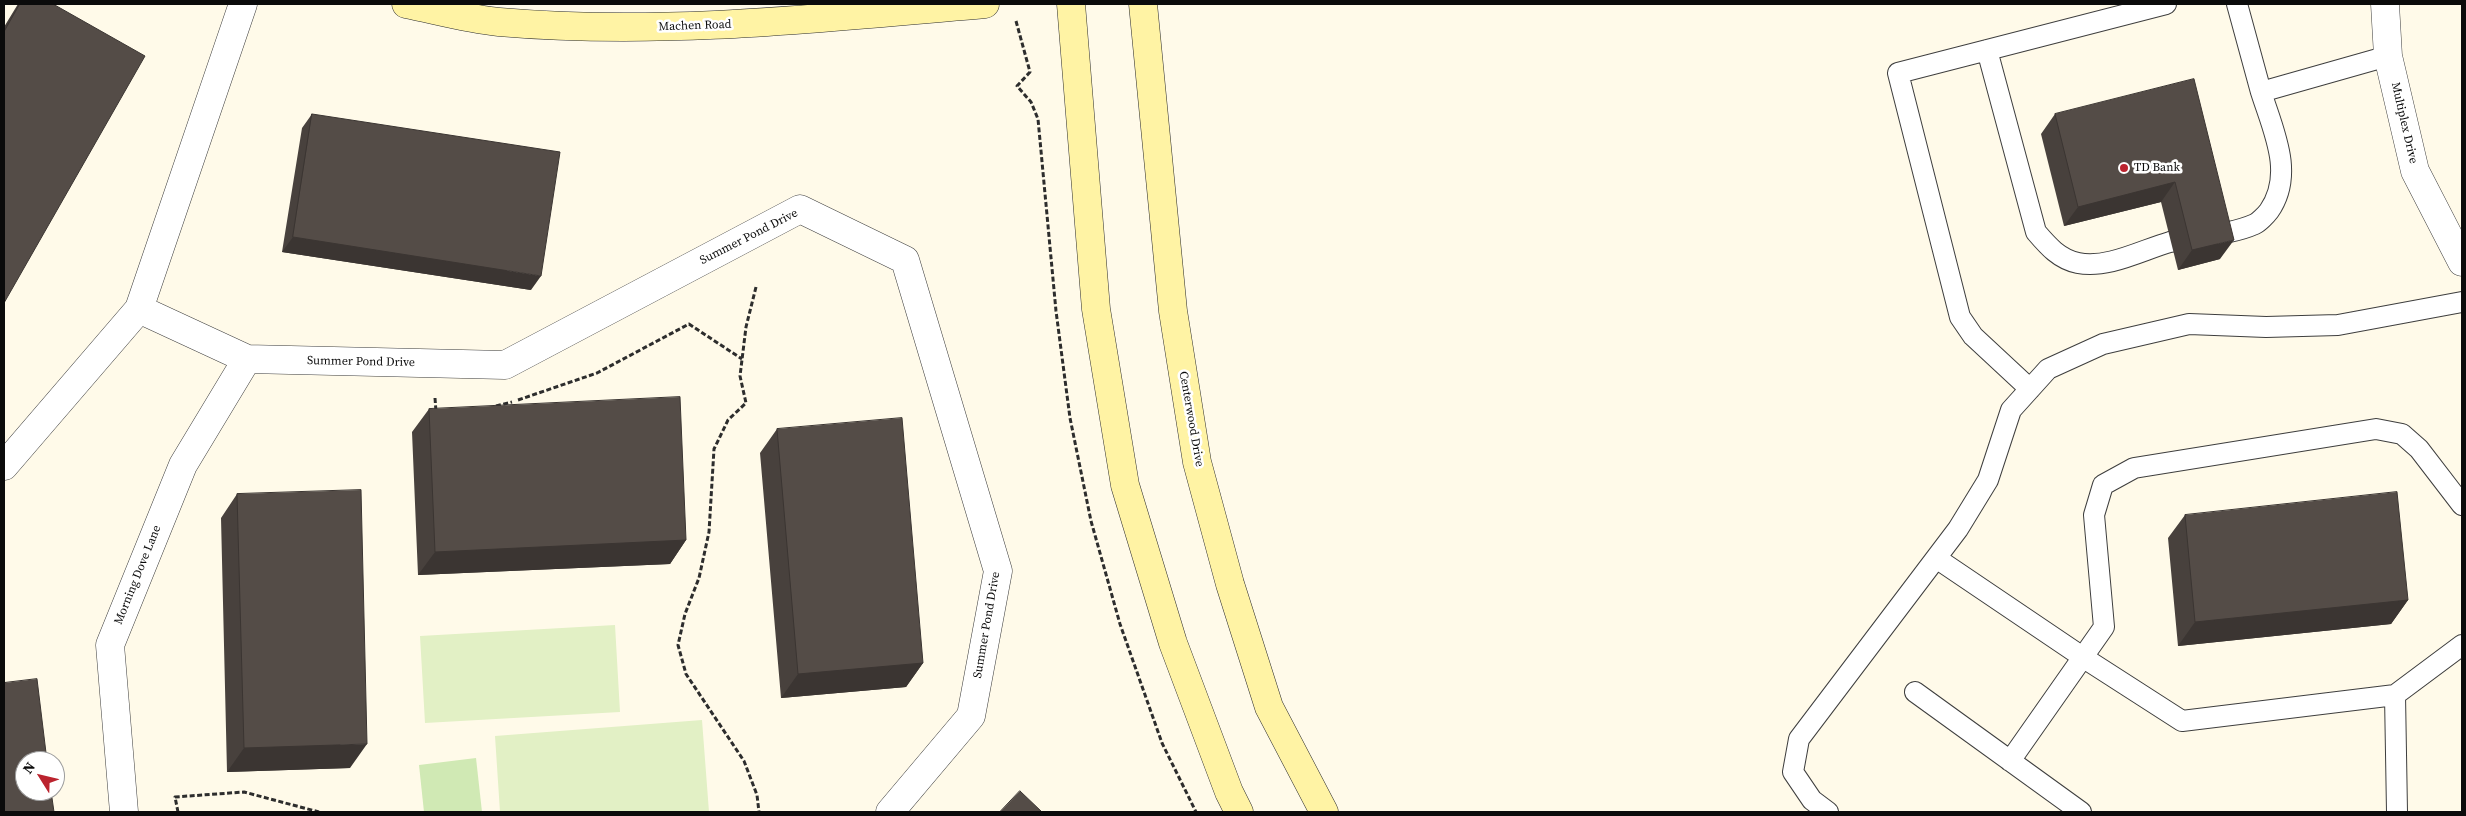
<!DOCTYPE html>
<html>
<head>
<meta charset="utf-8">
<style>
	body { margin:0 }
	#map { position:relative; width:2466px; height:816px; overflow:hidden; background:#fffae9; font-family:"Source Serif 4",serif }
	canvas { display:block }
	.frame { position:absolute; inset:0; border:5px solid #0b0b0b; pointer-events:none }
	.north { position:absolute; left:15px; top:751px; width:50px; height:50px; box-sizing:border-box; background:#fff; border:1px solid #9d9d9d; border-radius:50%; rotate:306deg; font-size:14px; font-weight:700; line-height:20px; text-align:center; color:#0b0b0b }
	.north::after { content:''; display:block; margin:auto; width:18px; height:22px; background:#bb232e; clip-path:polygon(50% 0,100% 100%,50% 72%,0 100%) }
</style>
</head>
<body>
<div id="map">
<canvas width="2466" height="816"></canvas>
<div class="frame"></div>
<div class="north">N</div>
</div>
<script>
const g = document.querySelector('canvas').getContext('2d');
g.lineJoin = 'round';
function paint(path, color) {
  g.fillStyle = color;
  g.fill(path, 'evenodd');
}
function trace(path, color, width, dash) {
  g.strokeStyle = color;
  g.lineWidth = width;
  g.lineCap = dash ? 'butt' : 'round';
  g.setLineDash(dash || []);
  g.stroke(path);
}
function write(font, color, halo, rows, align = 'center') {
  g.font = font + ' "Source Serif 4",serif';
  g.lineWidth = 5;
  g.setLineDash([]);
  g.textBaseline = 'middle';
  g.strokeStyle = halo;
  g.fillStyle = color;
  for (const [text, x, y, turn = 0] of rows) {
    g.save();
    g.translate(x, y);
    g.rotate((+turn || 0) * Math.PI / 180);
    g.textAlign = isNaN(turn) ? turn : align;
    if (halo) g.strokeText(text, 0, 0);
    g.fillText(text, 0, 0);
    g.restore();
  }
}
paint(new Path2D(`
	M476,758L482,812H424L419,765Z`), '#d0e9b4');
paint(new Path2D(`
	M615,625L620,712L425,723L420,636Z
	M702,720L709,812H500L495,736Z`), '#e2f0c5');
const lane = new Path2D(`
	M2237,4L2261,92L2388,56
	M1987,50L2036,232C2048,246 2059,259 2078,263C2108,269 2142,250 2170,242C2197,235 2228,236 2255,224C2259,222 2266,215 2269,211C2295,174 2273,130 2261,92
	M2030,389L1973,336L1960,317L1898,73L2166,4
	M1936,558L2084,658L2182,721L2395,695L2462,645
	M1915,692L2081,812
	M2395,695L2397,812
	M2010,761L2104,627L2094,515L2103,485L2134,468L2376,429L2402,434L2419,449L2462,505
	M1828,812L1812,800L1793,772L1799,739L1958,529L1988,480L2011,410L2048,369L2103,344L2189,324L2266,327L2338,325L2462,302`);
const street = new Path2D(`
	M2385,4L2388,56L2415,171L2462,262
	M139,309L247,359L505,365L800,209L905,260L998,571L971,716L890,812
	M4,466L139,309L243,4
	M124,812L110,645L183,465L247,359`);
const secondary = new Path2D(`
	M406,4C436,10 468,19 499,22C661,36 823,18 985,4
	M1071,4L1096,309L1125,485L1173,643L1229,792L1239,812
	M1143,4L1173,311L1197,462L1230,584L1269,707L1324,812`);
trace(lane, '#3e3e3e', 22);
trace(street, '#3e3e3e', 29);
trace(secondary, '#2d2d2d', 29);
trace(new Path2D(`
	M1016,21L1030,72L1017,86L1031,102L1038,119L1056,311L1070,418L1091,521L1120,624L1162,743L1196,812
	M756,287L746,327L740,376L746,403L728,420L714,449L709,532L699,578L685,614L678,645L686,674L744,761L757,795L759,812
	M435,398L436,412
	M518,400L597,373L689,324L742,359
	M496,406L512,402
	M178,812L175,797L244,792L319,812`), '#2d2d2d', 3, [5, 2.5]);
trace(lane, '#fff', 20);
trace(street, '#fff', 28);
trace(secondary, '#fff3a4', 28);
paint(new Path2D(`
	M18,4H53L4,303V27Z
	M2194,79L2220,259L2178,270L2161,202L2064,226L2041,134L2055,114Z
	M312,114L531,290L282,252L302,128Z
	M429,409L686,540L670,564L418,575L412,432Z
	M777,429L923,663L906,687L781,698L760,453Z
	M237,494L350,768L227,772L221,518Z
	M2185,515L2408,600L2391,624L2178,646L2168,538Z`), '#48413d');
paint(new Path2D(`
	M2175,182L2161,202L2064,226L2078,207Z
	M293,237L541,276L531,290L282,252Z
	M2234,240L2220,259L2178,270L2192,250Z
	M686,540L670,564L418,575L435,552Z
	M2408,600L2391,624L2178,646L2195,622Z
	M923,663L906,687L781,698L798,674Z
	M367,744L350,768L227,772L244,748Z`), '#3b3532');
const building = new Path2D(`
	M20,4H53L145,56L4,303V32Z
	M2194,79L2234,240L2192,250L2175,182L2078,207L2055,114Z
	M312,114L560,152L541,276L293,237Z
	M680,397L686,540L435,552L429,409Z
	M902,418L923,663L798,674L777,429Z
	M361,490L367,744L244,748L237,494Z
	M2397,492L2408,600L2195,622L2185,515Z
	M37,679L47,761H25V791H51L54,812H4V683Z
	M1020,791L1042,812H1000Z`);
paint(building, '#544c47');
trace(building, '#3b3532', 1);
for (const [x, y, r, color] of [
	[2124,168,5,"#bb232e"]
]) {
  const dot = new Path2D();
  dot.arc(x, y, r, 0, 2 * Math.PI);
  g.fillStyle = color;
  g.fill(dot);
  trace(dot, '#fff', 2);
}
write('12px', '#0b0b0b', '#fff', [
	["Machen Road",695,26,-2],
	["Multiplex Drive",2404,123,77],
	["Summer Pond Drive",749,237,-27],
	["Summer Pond Drive",361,362,1],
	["Centerwood Drive",1191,419,80],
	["Morning Dove Lane",138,575,-68],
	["Summer Pond Drive",987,625,-80]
]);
write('12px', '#0b0b0b', '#fff', [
	["TD Bank",2134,168]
], 'left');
</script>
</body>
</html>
